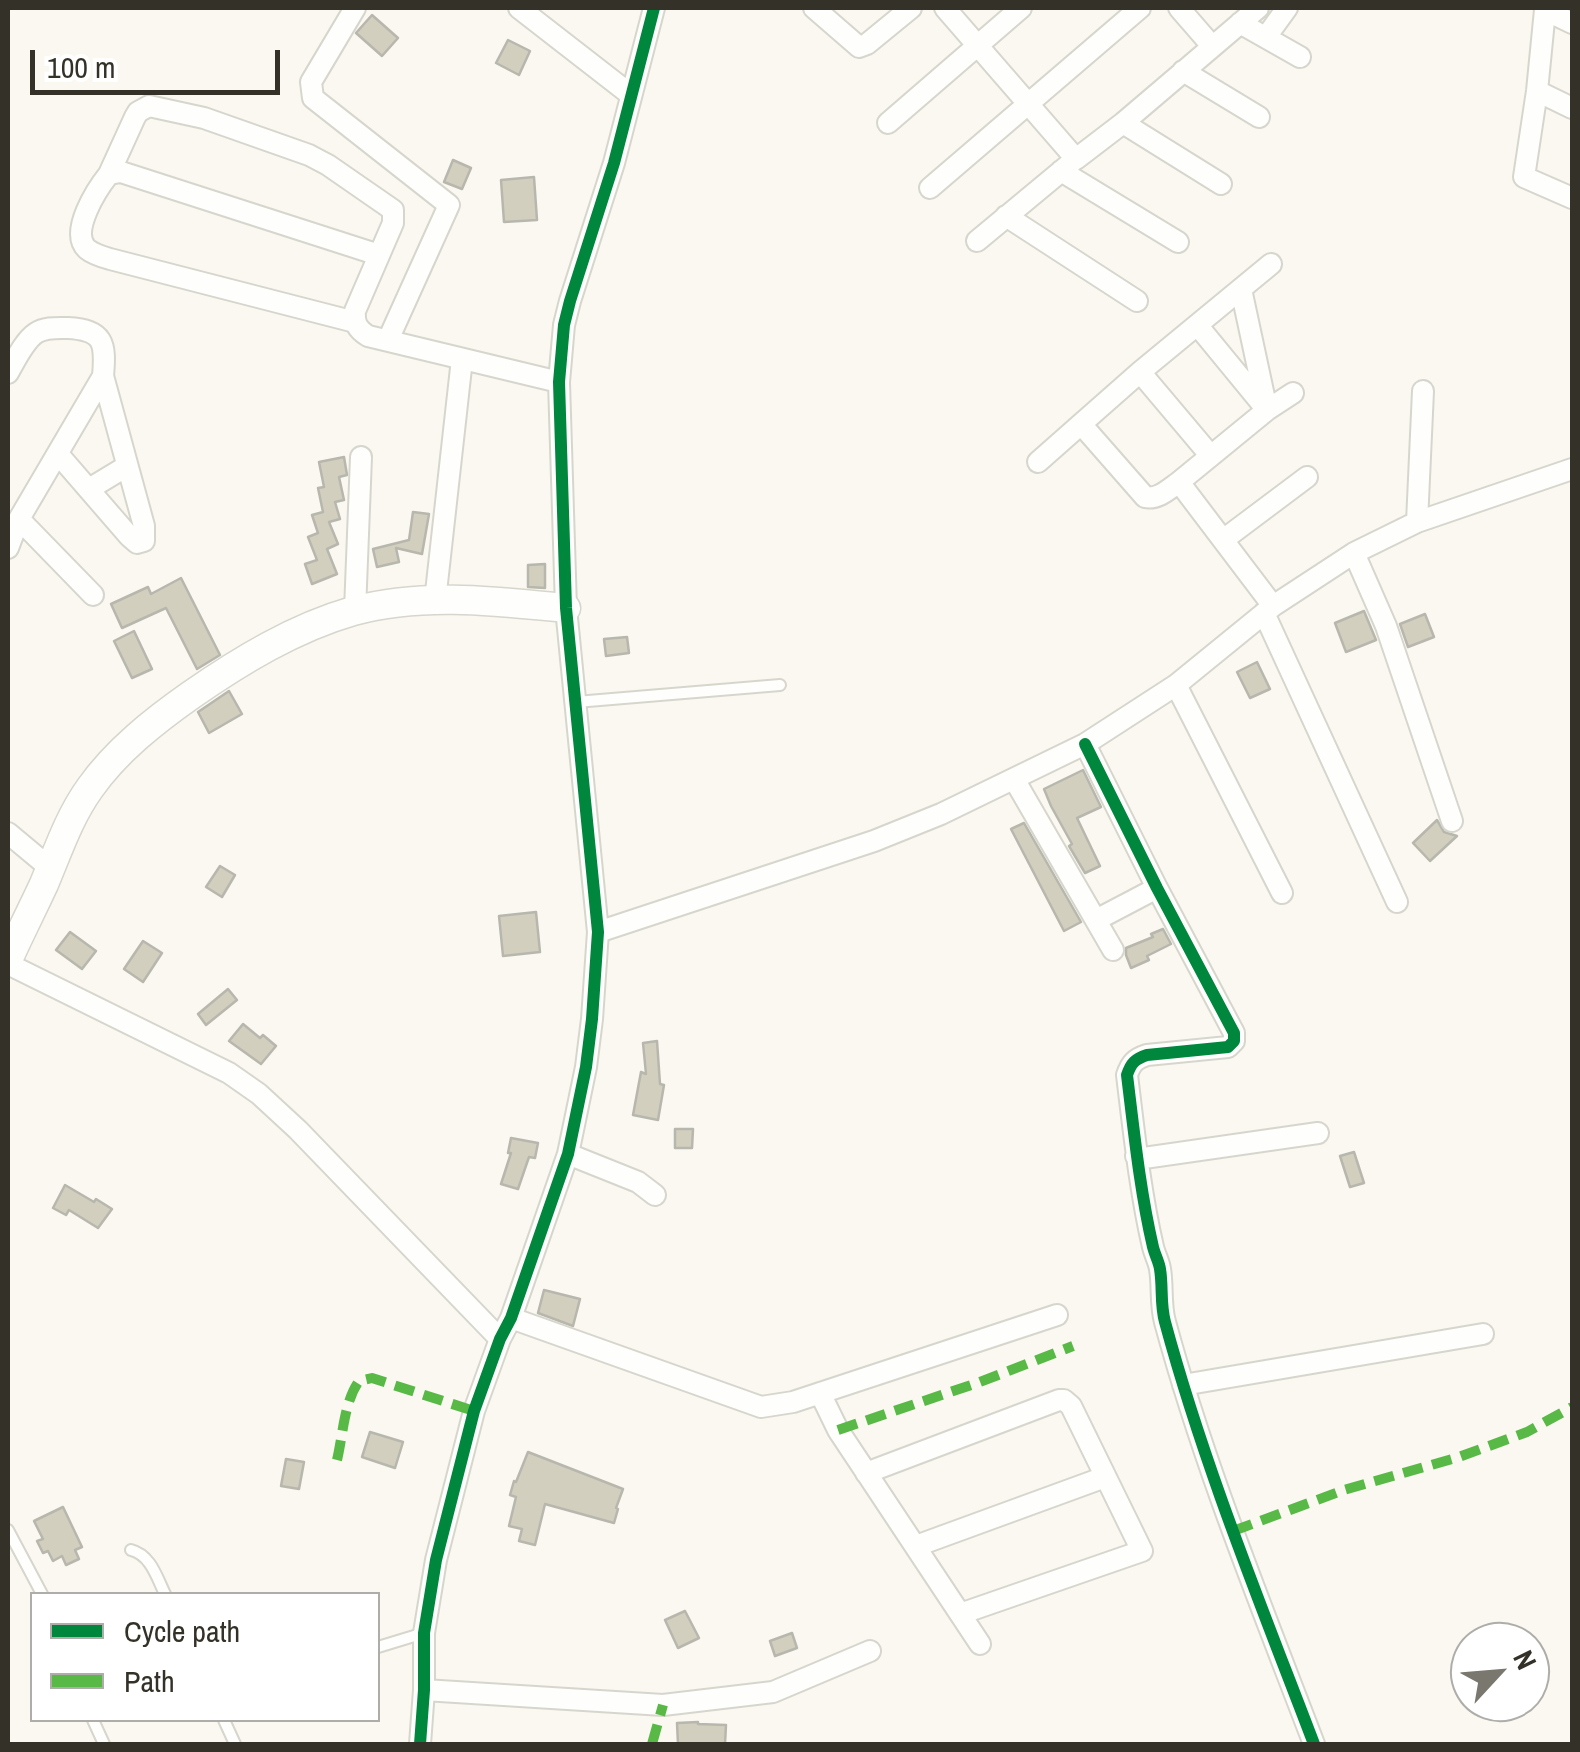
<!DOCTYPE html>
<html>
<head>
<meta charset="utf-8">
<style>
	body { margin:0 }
	#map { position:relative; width:1580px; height:1752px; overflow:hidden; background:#faf8f0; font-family:"Archivo Narrow",sans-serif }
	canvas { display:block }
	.frame { position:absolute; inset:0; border:10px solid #343228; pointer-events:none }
	.legend { position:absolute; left:30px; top:1592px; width:350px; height:130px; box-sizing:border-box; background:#fff; border:2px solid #aeada9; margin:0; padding:12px 18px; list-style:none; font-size:30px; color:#343228 }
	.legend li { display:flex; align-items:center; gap:20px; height:50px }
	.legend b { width:50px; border:2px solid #aeada9 }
	.north { position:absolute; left:1450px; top:1622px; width:100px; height:100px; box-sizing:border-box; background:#fff; border:2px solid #aeada9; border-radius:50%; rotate:64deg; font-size:28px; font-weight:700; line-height:40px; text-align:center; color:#343228 }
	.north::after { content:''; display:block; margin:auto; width:35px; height:45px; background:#79776e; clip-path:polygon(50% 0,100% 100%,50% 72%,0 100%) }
	.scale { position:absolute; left:30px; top:50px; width:250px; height:45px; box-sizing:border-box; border:5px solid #343228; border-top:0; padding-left:12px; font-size:30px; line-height:35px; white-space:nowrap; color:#343228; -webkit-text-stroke:8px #fff; paint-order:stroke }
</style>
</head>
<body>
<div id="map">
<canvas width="1580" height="1752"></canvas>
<div class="frame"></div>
<ul class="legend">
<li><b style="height:12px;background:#00873e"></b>Cycle path</li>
<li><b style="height:12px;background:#58b947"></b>Path</li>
</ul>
<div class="north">N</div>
<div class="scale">100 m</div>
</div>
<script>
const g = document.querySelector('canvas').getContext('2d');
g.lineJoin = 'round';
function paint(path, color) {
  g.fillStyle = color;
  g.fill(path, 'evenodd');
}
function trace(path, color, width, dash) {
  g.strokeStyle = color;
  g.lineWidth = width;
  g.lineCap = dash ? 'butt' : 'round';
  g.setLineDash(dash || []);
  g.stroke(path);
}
const building = new Path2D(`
	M372,15L398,38L382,56L356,33Z
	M508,40L530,51L519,75L496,63Z
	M453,160L471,168L462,189L444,182Z
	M534,177L537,220L504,222L501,180Z
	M344,457L347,475L339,477L344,500L335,502L340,519L329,522L338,544L327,549L337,574L312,584L305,564L317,560L308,537L318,533L312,515L323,512L318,488L324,487L319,462Z
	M413,512L429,514L422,554L396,548L399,562L377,567L373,549L409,540Z
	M545,564V588L528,587V565Z
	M181,578L220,655L197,669L166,608L122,628L111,604L148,587L151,594Z
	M1364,611L1376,640L1346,652L1335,623Z
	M1425,614L1434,637L1408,647L1400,624Z
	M134,631L152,669L132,678L114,641Z
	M627,637L629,653L606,656L604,639Z
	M1257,662L1270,689L1250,698L1237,672Z
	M229,691L242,714L209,733L198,712Z
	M1083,770L1101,807L1077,818L1100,866L1085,873L1069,846L1072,844L1051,806L1044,789Z
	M1437,820L1444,832L1457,836L1430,861L1413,843Z
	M1024,823L1081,922L1064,931L1011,829Z
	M220,866L235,875L222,897L206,887Z
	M536,912L540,952L503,956L499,916Z
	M1163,929L1171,944L1147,956L1149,960L1131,968L1126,955V948L1153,937L1151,934Z
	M70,932L96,951L82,969L56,950Z
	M143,941L162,953L143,982L124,969Z
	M228,989L237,1000L206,1025L198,1014Z
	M243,1024L260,1038L263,1035L276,1046L261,1064L229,1041Z
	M657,1041L660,1084L664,1085L658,1120L633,1115L641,1072L646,1074L643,1043Z
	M675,1129H693L692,1148H675Z
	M511,1138L538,1143L535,1158L529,1157L518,1189L501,1184L511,1153H508Z
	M1354,1152L1364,1183L1350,1187L1340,1156Z
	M65,1185L94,1202L96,1199L112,1209L98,1228L69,1210L66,1215L53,1208Z
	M544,1290L580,1299L573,1326L538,1313Z
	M370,1432L403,1442L395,1468L362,1457Z
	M528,1452L623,1489L616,1508L618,1509L614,1523L545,1504L535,1545L519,1541L522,1529L509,1526L516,1497L510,1495L514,1481L516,1482Z
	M286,1459L304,1462L299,1489L281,1486Z
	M63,1507L82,1547L75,1550L79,1559L66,1565L62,1556L53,1561L48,1551L43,1553L37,1541L43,1539L34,1521Z
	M685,1611L699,1638L678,1648L665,1620Z
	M792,1633L797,1648L775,1656L770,1641Z
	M698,1722V1724L726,1725L725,1744H678L677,1723Z`);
paint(building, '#d2cfbe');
trace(building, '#b8b7ae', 2.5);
const lane = new Path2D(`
	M576,702L780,685
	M8,1530L42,1594
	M131,1550C151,1555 157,1578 165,1594
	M378,1647L424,1633
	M93,1720L104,1744
	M224,1720L235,1744`);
const street = new Path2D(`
	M355,8L311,82L313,98L449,205L388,340
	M519,8L631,95
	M814,8L859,47L867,44L911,8
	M945,8L1076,159L1123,123L1258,8
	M1179,8L1212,46
	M1240,23L1300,57
	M1572,23L1545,10L1537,91L1524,177L1572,198
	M1266,37L1287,8
	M1183,71L1259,117
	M1537,91L1572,108
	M888,123L1021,8
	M1123,123L1221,184
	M1061,171L1178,242
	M109,174L135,117L138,112L149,106L204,118L309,155L328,165L393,210V223L355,311C354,323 357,329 368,336L559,382
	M930,188L1140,8
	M1006,216L1137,301
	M977,241L1071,163
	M1241,289L1267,410L1179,482L1273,606
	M355,322L110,259C103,257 93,254 87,249C69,232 97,189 109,174L121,172L379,255
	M1198,326L1267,410L1293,393
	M1140,372L1271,264
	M8,373C15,361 24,341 36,333C45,327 57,328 68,328C104,330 106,343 103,376L144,526V541L137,543L129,536L58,454
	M1038,462L1081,424
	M1179,482C1169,489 1158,500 1145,497L1081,424L1140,372L1210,455
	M89,489L127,466
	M19,519L93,595
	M1417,522L1423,391
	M1223,540L1307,477
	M8,548L19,519L103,376
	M1354,553L1386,626L1452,821
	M435,601L462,359
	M355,611L361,457
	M1264,613L1397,902
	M1176,685L1282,893
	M1085,744L1157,888L1234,1033V1041L1228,1047L1147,1055C1135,1059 1131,1063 1127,1075C1134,1132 1140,1191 1153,1247C1155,1255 1159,1262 1160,1269C1163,1287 1160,1304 1165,1322C1204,1466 1261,1605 1314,1744
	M1014,779L1113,950
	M8,833L50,868
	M1096,920L1157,888
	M598,932L874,841L941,814L1085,744L1176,685L1273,606L1354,553L1417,522L1572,469
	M8,964L229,1073L259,1094L298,1130L500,1339
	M568,1154L638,1182L655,1195
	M1136,1156L1144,1158L1318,1133
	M511,1318L761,1407L793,1402L1057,1315
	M1183,1385L1483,1334
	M820,1393L838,1430L980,1644
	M866,1473L1059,1400H1064L1071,1406L1142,1551L960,1614
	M916,1546L1105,1477
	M424,1690L663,1705L773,1692L870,1651
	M420,1744L424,1690V1633L436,1560L474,1411L500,1339L511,1318L568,1154L586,1067L592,1019L598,932L566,608L559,382L564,325L570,301L614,163L654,8`);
const secondary = new Path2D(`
	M8,960C19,935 32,910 44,884C58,851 69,817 90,788C116,751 154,721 191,695C240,661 294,628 353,611C422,592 496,601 566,608`);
trace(lane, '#d7d6cd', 14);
trace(street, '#d7d6cd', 24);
trace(secondary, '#d7d6cd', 31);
trace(lane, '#fefefd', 10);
trace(street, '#fefefd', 20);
trace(secondary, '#fefefd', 28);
trace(new Path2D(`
	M838,1430L980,1382L1073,1346
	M337,1460C343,1435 344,1402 359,1381L372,1378L474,1411
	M1233,1531L1344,1490L1459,1457L1527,1432L1572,1407
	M652,1744L663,1705`), '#58b947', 10, [20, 10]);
trace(new Path2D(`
	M1085,744L1157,888L1234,1033V1041L1228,1047L1147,1055C1135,1059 1131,1063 1127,1075C1134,1132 1140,1191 1153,1247C1155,1255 1159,1262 1160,1269C1163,1287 1160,1304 1165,1322C1204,1466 1261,1605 1314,1744
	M420,1744L424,1690V1633L436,1560L474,1411L500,1339L511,1318L568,1154L586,1067L592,1019L598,932L566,608L559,382L564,325L570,301L614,163L654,8`), '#00873e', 12);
</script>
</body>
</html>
